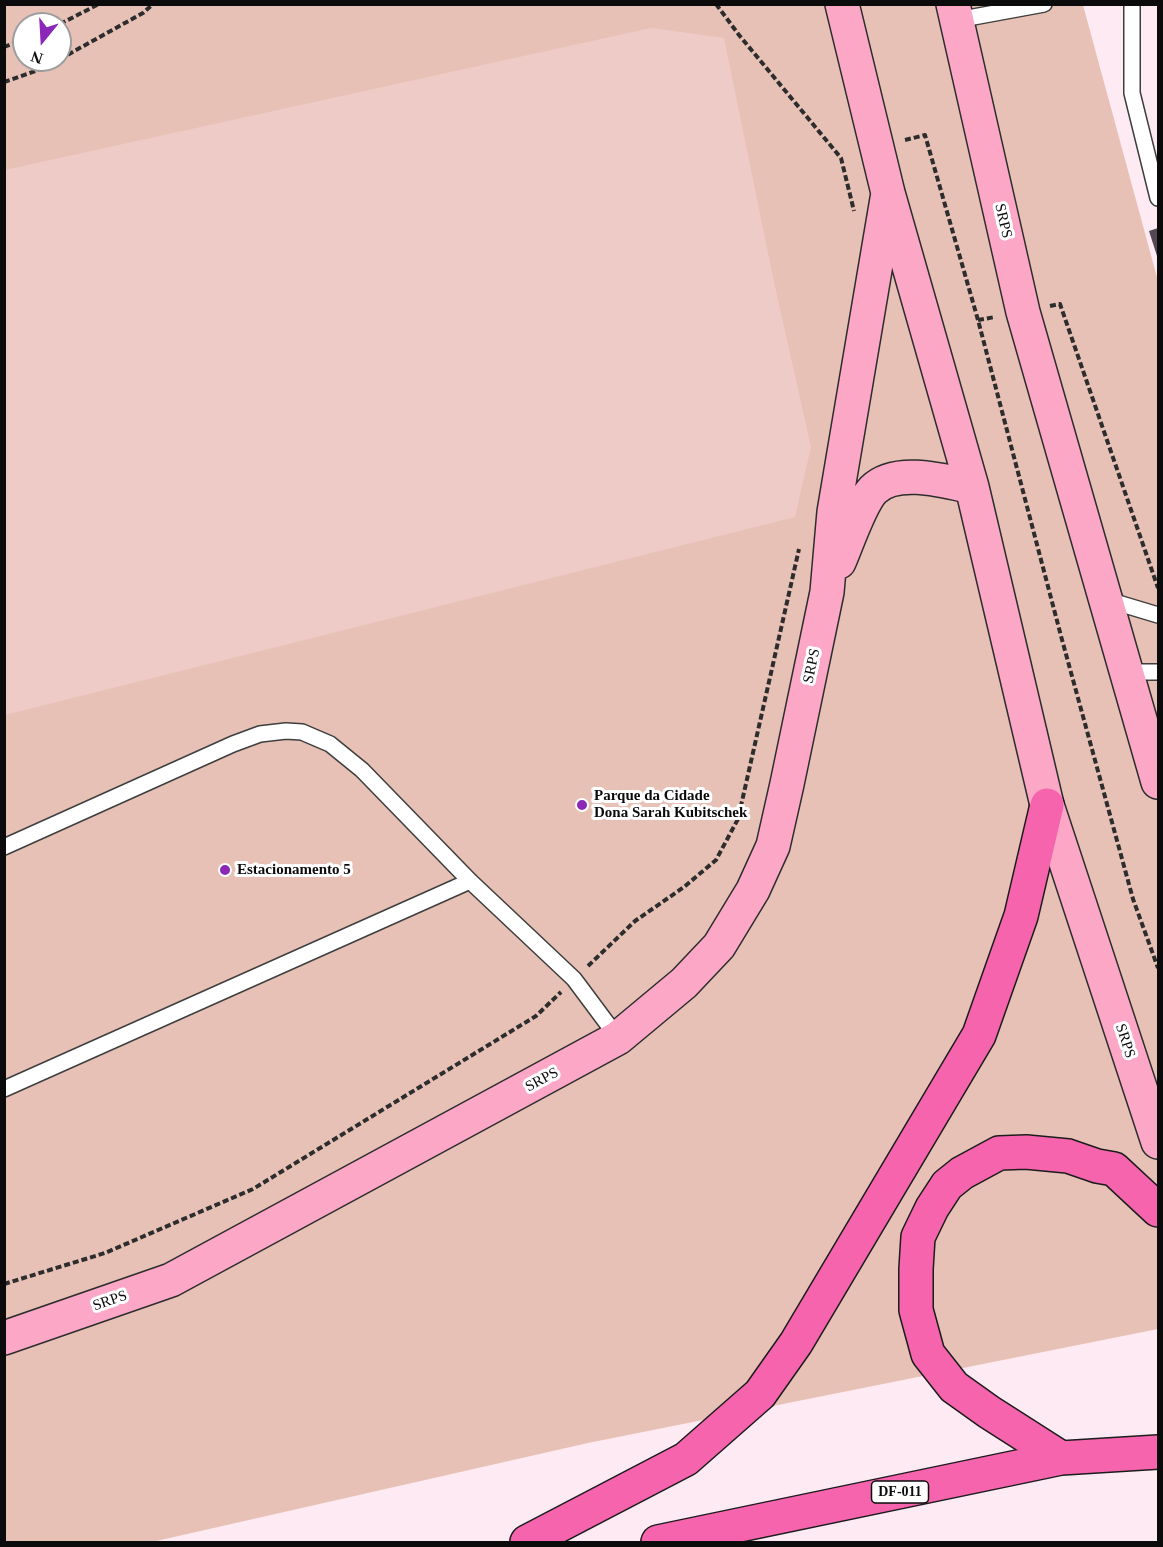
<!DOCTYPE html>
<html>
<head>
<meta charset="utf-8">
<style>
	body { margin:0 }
	#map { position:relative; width:1163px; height:1547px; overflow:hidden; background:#feeaf3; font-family:Georgia,serif }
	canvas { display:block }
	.frame { position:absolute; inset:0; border:6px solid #0b0b0b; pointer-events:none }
	.north { position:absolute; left:12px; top:12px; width:60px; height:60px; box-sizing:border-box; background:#fff; border:2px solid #9d9d9d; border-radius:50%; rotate:198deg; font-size:16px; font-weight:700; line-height:24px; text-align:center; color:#0b0b0b }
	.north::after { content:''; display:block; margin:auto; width:21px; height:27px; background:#8b28b7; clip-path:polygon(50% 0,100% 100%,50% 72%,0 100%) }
</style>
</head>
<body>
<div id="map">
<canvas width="1163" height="1547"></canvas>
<div class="frame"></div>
<div class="north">N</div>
</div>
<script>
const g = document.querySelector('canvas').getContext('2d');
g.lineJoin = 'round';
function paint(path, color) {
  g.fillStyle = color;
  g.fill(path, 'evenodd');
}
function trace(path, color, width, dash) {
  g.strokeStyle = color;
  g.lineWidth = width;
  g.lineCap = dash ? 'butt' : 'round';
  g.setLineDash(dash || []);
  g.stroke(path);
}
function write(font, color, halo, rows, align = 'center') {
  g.font = font + ' Georgia,serif';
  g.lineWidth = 6;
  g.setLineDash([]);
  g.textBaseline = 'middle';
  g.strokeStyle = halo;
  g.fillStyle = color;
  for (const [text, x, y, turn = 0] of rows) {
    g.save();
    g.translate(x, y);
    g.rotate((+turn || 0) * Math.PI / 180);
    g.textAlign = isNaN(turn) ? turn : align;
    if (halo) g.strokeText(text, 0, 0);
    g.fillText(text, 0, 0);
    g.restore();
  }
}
paint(new Path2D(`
	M5,5H1083L1158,281V1329L588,1443L152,1542H5ZM24,24H60V60H24Z`), '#e7c1b6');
paint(new Path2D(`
	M651,28L724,38L774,282L811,447L795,517L5,715V170Z`), '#efcbc7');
paint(new Path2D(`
	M1158,228V256H1157L1149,231Z`), '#544852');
const lane = new Path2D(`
	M1132,4V93L1158,198
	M957,20L1044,4
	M1108,600L1158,615
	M1128,672H1158
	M4,847L233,744L260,734L286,731L302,732L330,744L362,770L470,881L574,979L618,1038
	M4,1089L470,881`);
const secondary = new Path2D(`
	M842,4L888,193L972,487L1047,805L1158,1142
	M953,4L1023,312L1158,782
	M839,562C847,544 860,504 873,490C896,467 945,481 972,487
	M4,1338L171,1280L618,1038L684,983L719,946L753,890L773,846L787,784L827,592L834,512L888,193`);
const primary = new Path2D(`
	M1061,1458L989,1412L954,1387L928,1354L916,1310V1269L918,1237L932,1208L947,1185L962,1173L999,1153L1026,1152L1068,1156L1097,1166L1114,1169L1158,1210
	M527,1542L686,1459L760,1394L796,1343L979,1035L1021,916L1047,805
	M658,1542L1061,1458L1158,1452`);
trace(lane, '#3e3e3e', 18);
trace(secondary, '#2d2d2d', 36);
trace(primary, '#1c1c1c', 36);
trace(new Path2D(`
	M716,4L739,35L841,158L854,211
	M60,24L99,4
	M4,47L24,39
	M60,59L143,13L153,4
	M4,82L44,68L59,60
	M905,140L925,135L978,320L1061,636L1133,899L1158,968
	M1050,306L1060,304L1158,588
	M978,320L995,317
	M588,966L635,921L684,887L716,860L738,819L799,549
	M4,1284L105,1253L253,1189L536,1016L561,992`), '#2d2d2d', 4, [6, 3]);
trace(lane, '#fff', 15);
trace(secondary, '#fda7c7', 33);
trace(primary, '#f564ad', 33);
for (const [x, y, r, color] of [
	[582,805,6,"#8b28b7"],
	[225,870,6,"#8b28b7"]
]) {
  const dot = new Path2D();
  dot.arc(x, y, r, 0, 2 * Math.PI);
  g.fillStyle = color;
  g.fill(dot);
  trace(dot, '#fff', 2);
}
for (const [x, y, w] of [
	[900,1492,57]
]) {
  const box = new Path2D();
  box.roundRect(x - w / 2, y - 11, w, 22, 4.5);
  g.fillStyle = '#fff';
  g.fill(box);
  trace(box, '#0b0b0b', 1.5);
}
write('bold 14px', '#0b0b0b', null, [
	["DF-011",900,1492]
]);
write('15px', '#0b0b0b', '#fff', [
	["SRPS",1003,221,77],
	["SRPS",812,666,-78],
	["SRPS",1125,1041,72],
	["SRPS",542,1080,-28],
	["SRPS",110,1301,-19]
]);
write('bold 15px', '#0b0b0b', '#fff', [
	["Parque da Cidade",594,796],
	["Dona Sarah Kubitschek",594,813],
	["Estacionamento 5",237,870]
], 'left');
</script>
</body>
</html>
